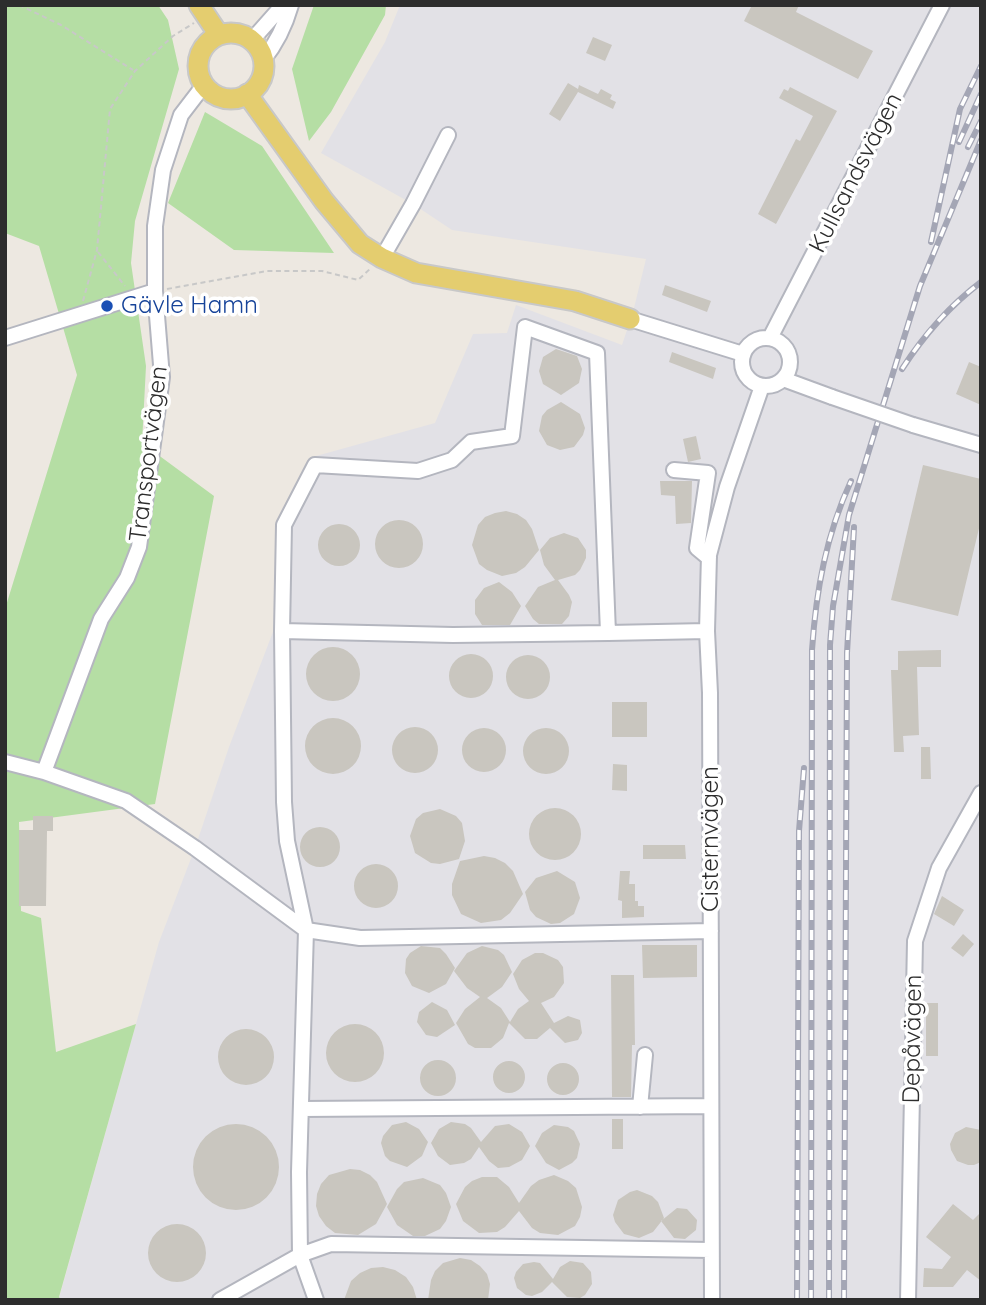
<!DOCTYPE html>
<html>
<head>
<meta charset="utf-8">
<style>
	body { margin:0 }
	#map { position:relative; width:986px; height:1305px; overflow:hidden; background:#ede8e1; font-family:Quicksand,sans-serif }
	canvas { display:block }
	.frame { position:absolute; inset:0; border:7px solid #2d2d2d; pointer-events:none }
</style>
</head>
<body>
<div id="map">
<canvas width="986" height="1305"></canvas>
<div class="frame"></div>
</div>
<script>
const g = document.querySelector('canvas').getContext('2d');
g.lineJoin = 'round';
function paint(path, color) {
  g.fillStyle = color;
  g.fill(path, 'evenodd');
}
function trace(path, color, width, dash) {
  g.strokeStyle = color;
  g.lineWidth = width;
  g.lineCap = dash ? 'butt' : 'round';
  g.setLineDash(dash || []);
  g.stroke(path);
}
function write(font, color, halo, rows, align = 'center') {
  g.font = font + ' Quicksand,sans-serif';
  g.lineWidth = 7;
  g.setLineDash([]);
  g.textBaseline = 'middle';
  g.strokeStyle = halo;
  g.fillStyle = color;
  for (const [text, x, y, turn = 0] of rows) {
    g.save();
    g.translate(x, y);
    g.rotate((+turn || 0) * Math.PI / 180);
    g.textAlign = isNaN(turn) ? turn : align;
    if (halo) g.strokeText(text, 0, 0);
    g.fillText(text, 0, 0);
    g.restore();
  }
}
paint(new Path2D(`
	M400,5H981V1300H61L59,1298L159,942L195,848L229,747L276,624L277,524L309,458L435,423L473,334L507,333L516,305L622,345L633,312L646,259L452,230L413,204L321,153L385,42Z`), '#e2e1e6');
paint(new Path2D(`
	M5,5H158L168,20L179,69L135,221L131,263L146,366L142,443L214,496L155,804L19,822L21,911L41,918L56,1052L136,1024L59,1297L61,1300H5V609L77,375L39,246L5,233Z
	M314,5H386L385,15L331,112L309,141L292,69Z
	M205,112L262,146L334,253L234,250L168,203Z`), '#b5dea4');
paint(new Path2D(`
	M752,5H799L796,12L873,51L858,79L744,21Z
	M593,37L612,45L605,61L586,53Z
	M568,83L578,89L579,85L598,94L601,89L612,95L610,99L616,102L613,109L578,92L560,121L549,114Z
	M790,87L837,111L776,224L758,214L796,139L800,141L813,116L779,98L784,89L788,91Z
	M665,285L711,301L707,312L662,295Z
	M556,349L577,356L582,369L579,383L561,395L543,384L539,371L543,357Z
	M672,352L716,368L713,379L669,362Z
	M969,362L981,367V405L956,394Z
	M561,402L580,414L585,428L583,435L574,447L560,450L547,445L539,431L542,416L547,410Z
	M696,436L701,459L688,462L683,439Z
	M923,465L981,479V520L958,616L891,600Z
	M660,481H692L691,523L676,524L675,496L661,495Z
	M506,511L517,514L526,520L532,529L539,550L525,567L516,573L502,576L487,570L479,564L472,545L478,525L485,517L495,513Z
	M375 544a24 24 0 1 1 48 0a24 24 0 1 1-48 0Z
	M318 545a21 21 0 1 1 42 0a21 21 0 1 1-42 0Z
	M564,533L578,538L586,550V558L580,570L575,575L558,580L569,595L572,602L569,616L562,624H539L533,619L525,606L538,587L555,580L544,565L540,550L550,538Z
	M499,582L512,592L521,606L510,625H482L475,614V600L484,588Z
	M306 674a27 27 0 1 1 54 0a27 27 0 1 1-54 0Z
	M941,650V667H917L919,735L903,736L904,752H894L891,670H898V651Z
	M449 676a22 22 0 1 1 44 0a22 22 0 1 1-44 0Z
	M506 677a22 22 0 1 1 44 0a22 22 0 1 1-44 0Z
	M612,702H647V737H612Z
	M305 746a28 28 0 1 1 56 0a28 28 0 1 1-56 0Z
	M392 750a23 23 0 1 1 46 0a23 23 0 1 1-46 0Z
	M462 750a22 22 0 1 1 44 0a22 22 0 1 1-44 0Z
	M523 751a23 23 0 1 1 46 0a23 23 0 1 1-46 0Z
	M921,747H930L931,779H921Z
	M613,764L627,765V791L612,790Z
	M529 834a26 26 0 1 1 52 0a26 26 0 1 1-52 0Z
	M440,809L456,816L462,823L465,841L459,859L440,864L431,863L415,853L410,836L416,819L423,813Z
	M33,816H53V831H47L46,906H19V830H33Z
	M300 847a20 20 0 1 1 40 0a20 20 0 1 1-40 0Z
	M643,845H685L686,859H643Z
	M484,856L495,858L505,863L513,871L523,894L510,913L501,920L481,923L461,914L452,895V884L460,861Z
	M354 886a22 22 0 1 1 44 0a22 22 0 1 1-44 0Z
	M557,871L575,882L580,898L574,914L560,923L551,924L536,917L530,910L525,892L536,878Z
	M620,871H630L629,884H635V901H638V906H644V917L622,918V901L618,900Z
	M942,896L964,910L954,926L934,914Z
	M963,934L974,944L963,957L951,948Z
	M642,945H697V977L643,978Z
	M421,946L440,948L446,954L455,968L446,984L429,993L412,986L405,973L406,959L410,953Z
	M482,946L498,950L504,955L512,972L502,987L487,998L501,1008L510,1022L518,1009L529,1001L519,989L513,974L522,960L535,953H543L558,960L563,967L564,983L554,997L541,1003L554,1023L568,1016L580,1020L582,1033L578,1040L565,1043L550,1028L537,1039H525L509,1023L503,1038L491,1048H475L468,1044L456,1023L465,1009L480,997L467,988L454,971L467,953Z
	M611,975H634L635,1045H632L631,1097H612Z
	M432,1002L447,1010L455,1025L437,1037L426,1035L417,1022L419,1012Z
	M926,1003H938V1056H926Z
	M326 1053a29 29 0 1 1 58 0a29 29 0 1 1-58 0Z
	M218 1057a28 28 0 1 1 56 0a28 28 0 1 1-56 0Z
	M420 1078a18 18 0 1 1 36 0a18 18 0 1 1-36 0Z
	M493 1077a16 16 0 1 1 32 0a16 16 0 1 1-32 0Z
	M547 1079a16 16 0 1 1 32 0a16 16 0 1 1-32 0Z
	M612,1119H623V1149H612Z
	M406,1122L419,1129L428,1142L422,1156L407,1167L390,1161L385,1156L381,1143L383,1136L392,1125Z
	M451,1122L465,1124L471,1128L481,1142L495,1126L509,1124L522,1132L530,1146L522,1160L509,1167L498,1168L489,1161L479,1147L471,1159L464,1163L450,1165L438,1156L431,1143L439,1129Z
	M193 1167a43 43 0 1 1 86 0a43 43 0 1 1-86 0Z
	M554,1125L568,1127L574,1131L580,1144L577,1158L572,1163L559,1170L546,1163L535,1146L542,1133Z
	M966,1127L981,1130V1162L974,1165H968L957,1161L951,1150L950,1144L955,1133Z
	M350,1169L360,1170L370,1175L377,1182L387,1204L376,1224L358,1235L335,1233L326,1226L319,1216L316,1206L317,1194L321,1184L329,1175Z
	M554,1175L568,1181L576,1188L582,1207L580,1217L575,1226L558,1235L540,1233L532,1228L519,1211L505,1227L497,1232L479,1233L463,1221L456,1204L465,1187L472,1181L482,1177H497L509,1187L519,1203L531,1186L539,1180Z
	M423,1178L440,1185L446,1193L451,1207L446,1221L440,1229L425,1236H413L397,1225L387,1207L397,1189L404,1182Z
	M637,1190L652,1196L658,1202L664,1218L653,1232L639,1238L624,1234L615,1222L613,1215L618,1200L630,1192Z
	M953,1204L973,1220L981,1212V1281L967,1270L953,1287H923L924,1268L942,1269L951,1257L926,1237Z
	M677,1208L687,1209L697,1220L696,1230L685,1239L674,1238L661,1221Z
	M148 1253a29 29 0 1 1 58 0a29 29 0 1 1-58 0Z
	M460,1258L471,1260L480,1266L487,1274L490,1284L488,1300H428L431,1280L435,1271L443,1263Z
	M570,1261L583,1263L591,1272L592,1284L585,1295L580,1298L567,1297L552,1282L542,1292L532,1296L526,1295L517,1288L514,1278L516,1272L523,1264L534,1262L540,1263L553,1279L560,1267Z
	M383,1267L395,1270L406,1277L413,1287L417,1300H344L351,1281L360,1273L371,1268Z`), '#c9c6bf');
const minor = new Path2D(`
	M252,40L283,5
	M263,60C277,43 285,26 291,5
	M382,258L413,204L448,135
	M630,319L743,354
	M742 362a24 24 0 1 1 48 0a24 24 0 1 1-48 0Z
	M5,338L155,291
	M770,338L942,5
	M783,379L832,397
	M913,425L981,445
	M674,470L708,473L697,548L709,558
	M282,631L453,635L608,633
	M5,762L44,772L126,801L195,848L306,930L360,938L711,931
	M44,772L101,619L127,578L139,547L162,377L155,291V226L163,170L181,115L204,85
	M640,1107L645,1055
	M301,1109L711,1106
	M220,1300L300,1255L331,1244L711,1250
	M316,1300L300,1255L299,1172L306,930L287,841L284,802L282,631L284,525L315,465L418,471L452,460L471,442L512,436L525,327L597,353L608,633L707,631
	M712,1300L710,693L707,631L709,555L727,487L762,386
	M908,1300L915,941L939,868L981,793`);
const major = new Path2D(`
	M199,5L219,35
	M198 66a33 33 0 1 1 66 0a33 33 0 1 1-66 0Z
	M247,94L324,201L360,244L382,258L416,273L575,301L630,319`);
trace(minor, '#b4b6bf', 18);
trace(major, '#c8c8c8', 23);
trace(new Path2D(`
	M19,5L61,25L133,70
	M98,252L125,286
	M167,289L267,271H322L358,280L371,268
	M83,301L97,250L110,109L135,71L173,36L194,23`), '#c8c8c8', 2, [5, 3.5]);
trace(minor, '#fff', 14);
trace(major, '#e4cd6f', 19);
const rail = new Path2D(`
	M959,142L981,94
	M968,147L981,121
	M931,242L960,109L981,66
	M902,369C924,335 948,307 981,282
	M797,1300L799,831L804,768
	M811,1300L812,650C816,591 826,535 851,481
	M829,1300L830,645L833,606L849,515L920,286L981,140
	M844,1300L847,653L854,527`);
trace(rail, '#a4a6b5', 6);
trace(rail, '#fff', 3.5, [10]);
const minorBridge = new Path2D(`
	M832,397L913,425`);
trace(minorBridge, '#b4b6bf', 18, []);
trace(minorBridge, '#fff', 14);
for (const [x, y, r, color] of [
	[107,306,7,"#1a4fb4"]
]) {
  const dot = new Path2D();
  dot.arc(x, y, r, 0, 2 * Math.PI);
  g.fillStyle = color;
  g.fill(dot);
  trace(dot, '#fff', 2.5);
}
write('24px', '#2d2d2d', '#fff', [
	["Kullsandsvägen",856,173,-63],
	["Transportvägen",149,454,-83],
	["Cisternvägen",711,839,-90],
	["Depåvägen",913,1039,-89]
]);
write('24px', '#164399', '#fff', [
	["Gävle Hamn",121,306]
], 'left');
</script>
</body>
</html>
